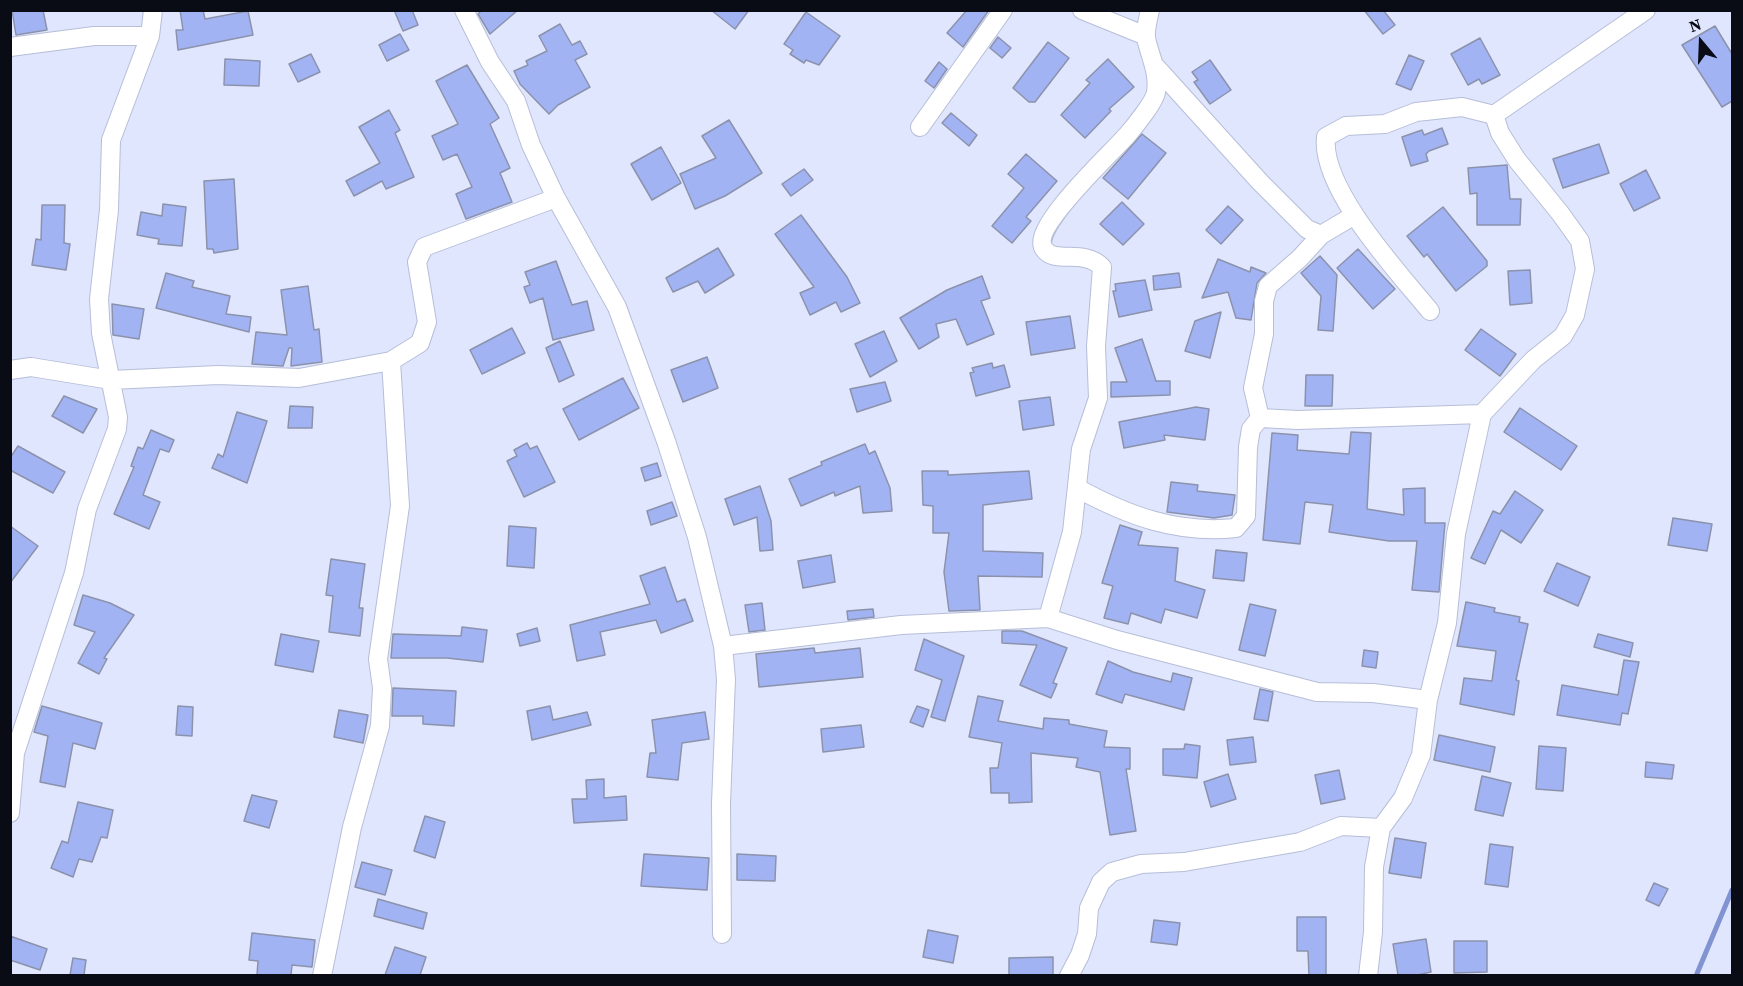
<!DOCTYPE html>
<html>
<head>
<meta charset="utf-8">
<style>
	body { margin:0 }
	#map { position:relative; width:1743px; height:986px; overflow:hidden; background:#e0e6fd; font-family:"Source Serif 4",serif }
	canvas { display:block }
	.frame { position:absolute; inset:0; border:12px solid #090c15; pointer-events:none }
	.north { position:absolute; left:1671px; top:12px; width:60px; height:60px; -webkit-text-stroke:4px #e0e6fd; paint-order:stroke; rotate:341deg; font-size:16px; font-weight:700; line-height:24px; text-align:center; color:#090c15 }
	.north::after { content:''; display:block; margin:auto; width:21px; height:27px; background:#090c15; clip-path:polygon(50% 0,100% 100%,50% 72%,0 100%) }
</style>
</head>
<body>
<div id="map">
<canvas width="1743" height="986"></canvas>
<div class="frame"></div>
<div class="north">N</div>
</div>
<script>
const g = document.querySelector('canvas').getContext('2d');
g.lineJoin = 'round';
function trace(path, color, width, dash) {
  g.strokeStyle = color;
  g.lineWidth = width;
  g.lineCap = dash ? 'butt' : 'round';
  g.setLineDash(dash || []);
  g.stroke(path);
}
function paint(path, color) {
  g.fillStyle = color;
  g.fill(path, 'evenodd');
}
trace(new Path2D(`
	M1696,976L1732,890`), '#8293d1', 5);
const building = new Path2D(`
	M12,10H43L47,30L16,35Z
	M180,10H203L205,19L248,11L253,35L178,50L176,30H183Z
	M394,10H412L418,25L403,31Z
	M482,10H518L490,34L478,14Z
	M711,10H749L735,29Z
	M967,10H989L963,47L947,33Z
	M1364,10H1383L1395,25L1383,34Z
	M806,12L840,36L819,65L806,60L804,63L790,54L793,50L784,44Z
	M560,24L572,45L580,41L587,54L575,60L590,87L558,105L549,114L520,84L514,71L528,65L526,61L547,51L539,36Z
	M1715,26L1732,54V101L1722,107L1682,45Z
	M400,34L409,50L387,61L379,45Z
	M998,37L1011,48L1002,58L990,48Z
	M1480,38L1500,75L1482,84L1479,79L1468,85L1451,54Z
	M1048,42L1069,58L1035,102H1029L1013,88Z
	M311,54L320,72L298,82L289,64Z
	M1409,55L1424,61L1411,90L1396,84Z
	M225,59L260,61L259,86L224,85Z
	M1108,59L1134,87L1109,109L1111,111L1085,138L1061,115L1090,83L1086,80Z
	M1210,60L1231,90L1210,104L1194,82L1198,80L1192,72Z
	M939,62L947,69L934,88L925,81Z
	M467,65L499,118L490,124L510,168L500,173L512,202L466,219L456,194L472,187L457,154L443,160L432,136L458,124L436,81Z
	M389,110L400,130L395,133L414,177L386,189L382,181L354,196L346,181L380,163L359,127Z
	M951,113L977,135L969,146L942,123Z
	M729,120L762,173L725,196L695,209L680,174L716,158L702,136Z
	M1442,128L1448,144L1429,151L1426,154L1428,161L1411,166L1402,137L1422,130L1424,135Z
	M1142,134L1166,153L1128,199L1103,178Z
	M1599,144L1609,173L1563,188L1553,159Z
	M661,147L681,183L652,200L631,164Z
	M1026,154L1057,181L1026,217L1031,221L1012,243L992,226L1024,188L1008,174Z
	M1507,165L1510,199H1521L1520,225H1477V193L1470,194L1468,168Z
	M804,169L813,180L791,196L782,184Z
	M1646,170L1660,198L1634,211L1620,184Z
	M234,179L238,249L214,253L213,249H207L204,181Z
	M1122,202L1144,224L1123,245L1100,224Z
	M163,204L186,207L182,246L158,244L159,239L137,235L141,212L162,216Z
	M42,205H65L64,243L70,244L66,270L32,265L36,239L41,240Z
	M1228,206L1243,220L1221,244L1206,230Z
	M1443,207L1487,261V266L1456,291L1427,254L1424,257L1407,236Z
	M801,215L847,277L860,303L841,312L836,302L810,315L800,293L814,287L775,234Z
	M718,248L734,275L705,293L698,281L673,292L666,278Z
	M1358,249L1395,289L1373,309L1337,268Z
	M1320,256L1337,275L1333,331L1318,330L1321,296L1301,273Z
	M1218,259L1250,272L1251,267L1266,273L1257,283L1251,320L1236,318L1228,292L1202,298Z
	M556,261L572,305L587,301L594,330L553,340L543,298L530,303L524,287L530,285L525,272Z
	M1530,270L1532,303L1510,305L1508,271Z
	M166,273L194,281L192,287L230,296L226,314L251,317L249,332L156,308Z
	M1179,273L1181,287L1154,290L1153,276Z
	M982,276L990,298L981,301L994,334L967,345L956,319L936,324L939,337L919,349L900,318L947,290Z
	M1145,280L1152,310L1119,317L1113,291H1116L1115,284Z
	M308,286L314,330L319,329L322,362L291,366L292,348H289L283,366L252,364L256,332L287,335L281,290Z
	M112,304L144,309L139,339L113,335Z
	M1221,312L1210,358L1185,351L1195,321Z
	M1070,316L1075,348L1031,355L1026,322Z
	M512,328L525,353L482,374L470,350Z
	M1481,329L1516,354L1500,376L1465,350Z
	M884,331L897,361L870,377L855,344Z
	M1142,339L1156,381H1170V395L1111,397V382H1127L1115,348Z
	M560,341L574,375L559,382L546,348Z
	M707,357L718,388L683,402L671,370Z
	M992,363L993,368L1004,365L1010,387L976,396L970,373L974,372L972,368Z
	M1306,375H1333L1332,406H1305Z
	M623,378L639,408L579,440L563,409Z
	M885,382L891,401L857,412L850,389Z
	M64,396L97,409L83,433L52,416Z
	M1050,397L1054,425L1023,430L1019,401Z
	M290,406L313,407L312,428H288Z
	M1196,407L1209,409L1205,440L1164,435L1165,440L1124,448L1119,422Z
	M1520,408L1577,446L1561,470L1504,432Z
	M237,412L267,421L247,483L212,468L218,454L223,457Z
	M151,430L174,440L169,452L160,449L143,495L160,502L149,529L114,514L134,467L131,466L138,447L143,449Z
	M1351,432L1371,433L1367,509L1404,515L1403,489L1425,488V523H1445L1439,592L1412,590L1417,541H1389L1329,532L1333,505L1305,502L1300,544L1263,540L1272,433L1298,435L1297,450L1349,454Z
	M527,443L530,449L537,446L555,482L524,497L507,461L517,456L514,450Z
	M865,444L869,454L875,451L890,488L892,511L863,513L860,486L835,496L834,492L801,506L789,479L822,465L821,462Z
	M18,446L65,472L53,493L10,470V458Z
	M657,463L661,476L645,481L641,468Z
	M922,471H948V475L1029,471L1032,499L983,505V551L1043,553L1042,577L978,576L980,610L949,611L944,572L949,533H933V506L923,505Z
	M1171,482L1198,485L1197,491L1235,495L1232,515L1214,518L1167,512Z
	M760,486L771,521L773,550L760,551L757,517L734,525L725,499Z
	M1515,491L1543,510L1521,543L1501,530L1485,564L1471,558L1493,511L1500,514Z
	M672,502L677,516L651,525L647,511Z
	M1673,518L1712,524L1707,551L1668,545Z
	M1120,525L1142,532L1138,545L1178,548L1175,581L1205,590L1197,618L1165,609L1161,623L1131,613L1128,624L1104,618L1113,586L1102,583Z
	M10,526L38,546L10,583Z
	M509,526L536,528L534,568L507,566Z
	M1216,550L1247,553L1244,581L1213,578Z
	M831,555L835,582L803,588L798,561Z
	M331,559L365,564L359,608H363L360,636L329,632L333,596L326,595Z
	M1557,563L1590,577L1578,606L1544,591Z
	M665,567L677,602L685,599L693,621L661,633L656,620L600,632L605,655L577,661L570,625L650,604L640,576Z
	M83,595L110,603L134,615L104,658L107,659L99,674L78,663L95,632L74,625Z
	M1466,602L1495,608L1494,612L1520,617L1519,622L1528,624L1516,680L1519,681L1514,715L1460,704L1464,678L1492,681L1496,651L1457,646Z
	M762,603L765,630L749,632L745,605Z
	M1250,604L1276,610L1265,656L1239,650Z
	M873,609L874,617L848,620L847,611Z
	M462,627L487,630L483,662L447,658H391L393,634L461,636Z
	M537,628L540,641L520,646L517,634Z
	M1002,631H1022L1067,648L1053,683L1057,684L1051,698L1020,685L1037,645L1002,643Z
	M281,634L319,641L313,672L275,665Z
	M1598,634L1633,643L1630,657L1594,647Z
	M924,639L964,656L945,721L931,717L942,680L915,670Z
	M814,648L815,653L860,648L863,677L759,687L756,654Z
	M1364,650L1378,652L1376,668L1362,666Z
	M1624,660L1639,662L1628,714L1622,713L1620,725L1557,715L1562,685L1618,695Z
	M1108,661L1133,672L1171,682L1173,673L1192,678L1184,710L1125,694L1122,703L1096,694Z
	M393,688L456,691L454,726L423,724V716H392Z
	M1260,689L1273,692L1268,721L1254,719Z
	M978,696L1003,701L998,721L1043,729L1044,718L1069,720V724L1107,731L1104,747L1130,748V769H1126L1136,831L1110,835L1100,772L1076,767L1078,758L1031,753L1032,802L1009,803V793H991L990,768H998L1002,743L969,737Z
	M42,706L102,723L95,749L73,743L65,787L40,782L48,736L34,732Z
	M178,706L193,707L192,736L176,735Z
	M550,706L553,720L587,712L591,725L532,740L527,711Z
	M917,706L929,710L923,727L910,722Z
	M339,710L368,715L363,743L334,737Z
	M705,712L709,739L682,743L678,780L647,777L650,753H656L652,720Z
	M861,725L864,747L823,752L821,729Z
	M1439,735L1495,747L1490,772L1434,760Z
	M1253,737L1256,762L1230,765L1227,740Z
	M1185,744L1200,746L1197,778L1163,775V749H1184Z
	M1539,746L1566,748L1563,791L1536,789Z
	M1646,762L1674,765L1672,779L1645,777Z
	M1339,770L1345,799L1321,804L1315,775Z
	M1228,774L1236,799L1211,807L1204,782Z
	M1482,776L1511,783L1503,816L1475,810Z
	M604,779V798L626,796L627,820L574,823L572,799H587L586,780Z
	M252,795L277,801L269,828L244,821Z
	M78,802L113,810L107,838L101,837L92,862L79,859L73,877L51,868L62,841L68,843Z
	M425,816L445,822L435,858L414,851Z
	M1395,838L1426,843L1421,878L1389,873Z
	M1490,844L1513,847L1508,887L1485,884Z
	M644,854L709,858L707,890L641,886Z
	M737,854L776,856L775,881L737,880Z
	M362,862L392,870L385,895L355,887Z
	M1654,883L1668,889L1659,906L1646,900Z
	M378,899L427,913L423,929L374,916Z
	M1297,917H1326V975H1309L1308,951H1297Z
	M1154,920L1180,923L1177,945L1151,942Z
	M928,930L958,936L953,963L923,957Z
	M252,933L315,940L312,967L292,965L291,975H257L258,961L249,960Z
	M10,936L47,949L40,970L10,960Z
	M1426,939L1431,972L1417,975H1398L1393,944Z
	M1454,941H1487V972L1454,973Z
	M395,947L426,957L420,975H385Z
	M1053,957V975H1009V958Z
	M73,958L86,960L84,975H70Z`);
paint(building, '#a2b3f4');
trace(building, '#8b92ac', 1.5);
const minor = new Path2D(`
	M464,10L490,62L516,101L531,145L556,198L617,307L666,441L697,537L723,646L726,679L721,803L722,934
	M1082,10L1146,36
	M1150,10C1148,19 1145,30 1146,38C1150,57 1159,72 1156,92C1155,101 1135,126 1128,134C1114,151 1029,228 1044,249C1055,265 1083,248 1102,267L1096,346L1098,398L1081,449L1072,532L1048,618L1117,640L1317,692L1373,693L1428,700
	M10,47L94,36H150
	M1156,67L1260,182L1307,229L1321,235L1353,216
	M920,127L1003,10
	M1430,311C1398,272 1320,188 1326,137L1346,126L1385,124L1416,112L1462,107L1494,115
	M10,370L31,367L111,380L218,375L299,378L391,361L420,343L427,322L417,262L424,247L556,198
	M1260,418L1253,388L1264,334V301L1268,286L1300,258L1321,235
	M1077,488C1128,516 1177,534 1236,528L1246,516L1248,447L1251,429L1260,418L1298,420L1482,414
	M723,646L901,625L1048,618
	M10,813L15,753L74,573L87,509L117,429L118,417L101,333L99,299L109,210L111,140L150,36L153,10
	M322,976L352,827L380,726L382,688L378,659L400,506L391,361
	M1069,976L1080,955L1087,934L1089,908L1101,882L1112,872L1141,864L1184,862L1300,842L1341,826L1381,828
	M1368,976L1373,932L1374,867L1381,828L1403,798L1421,755L1428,700L1447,623L1456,534L1482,414L1533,360L1563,336L1575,315L1585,269L1580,241L1560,213L1517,160L1500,133L1494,115L1646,10`);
trace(minor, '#b6bed8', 20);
trace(minor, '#fff', 18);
</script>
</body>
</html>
